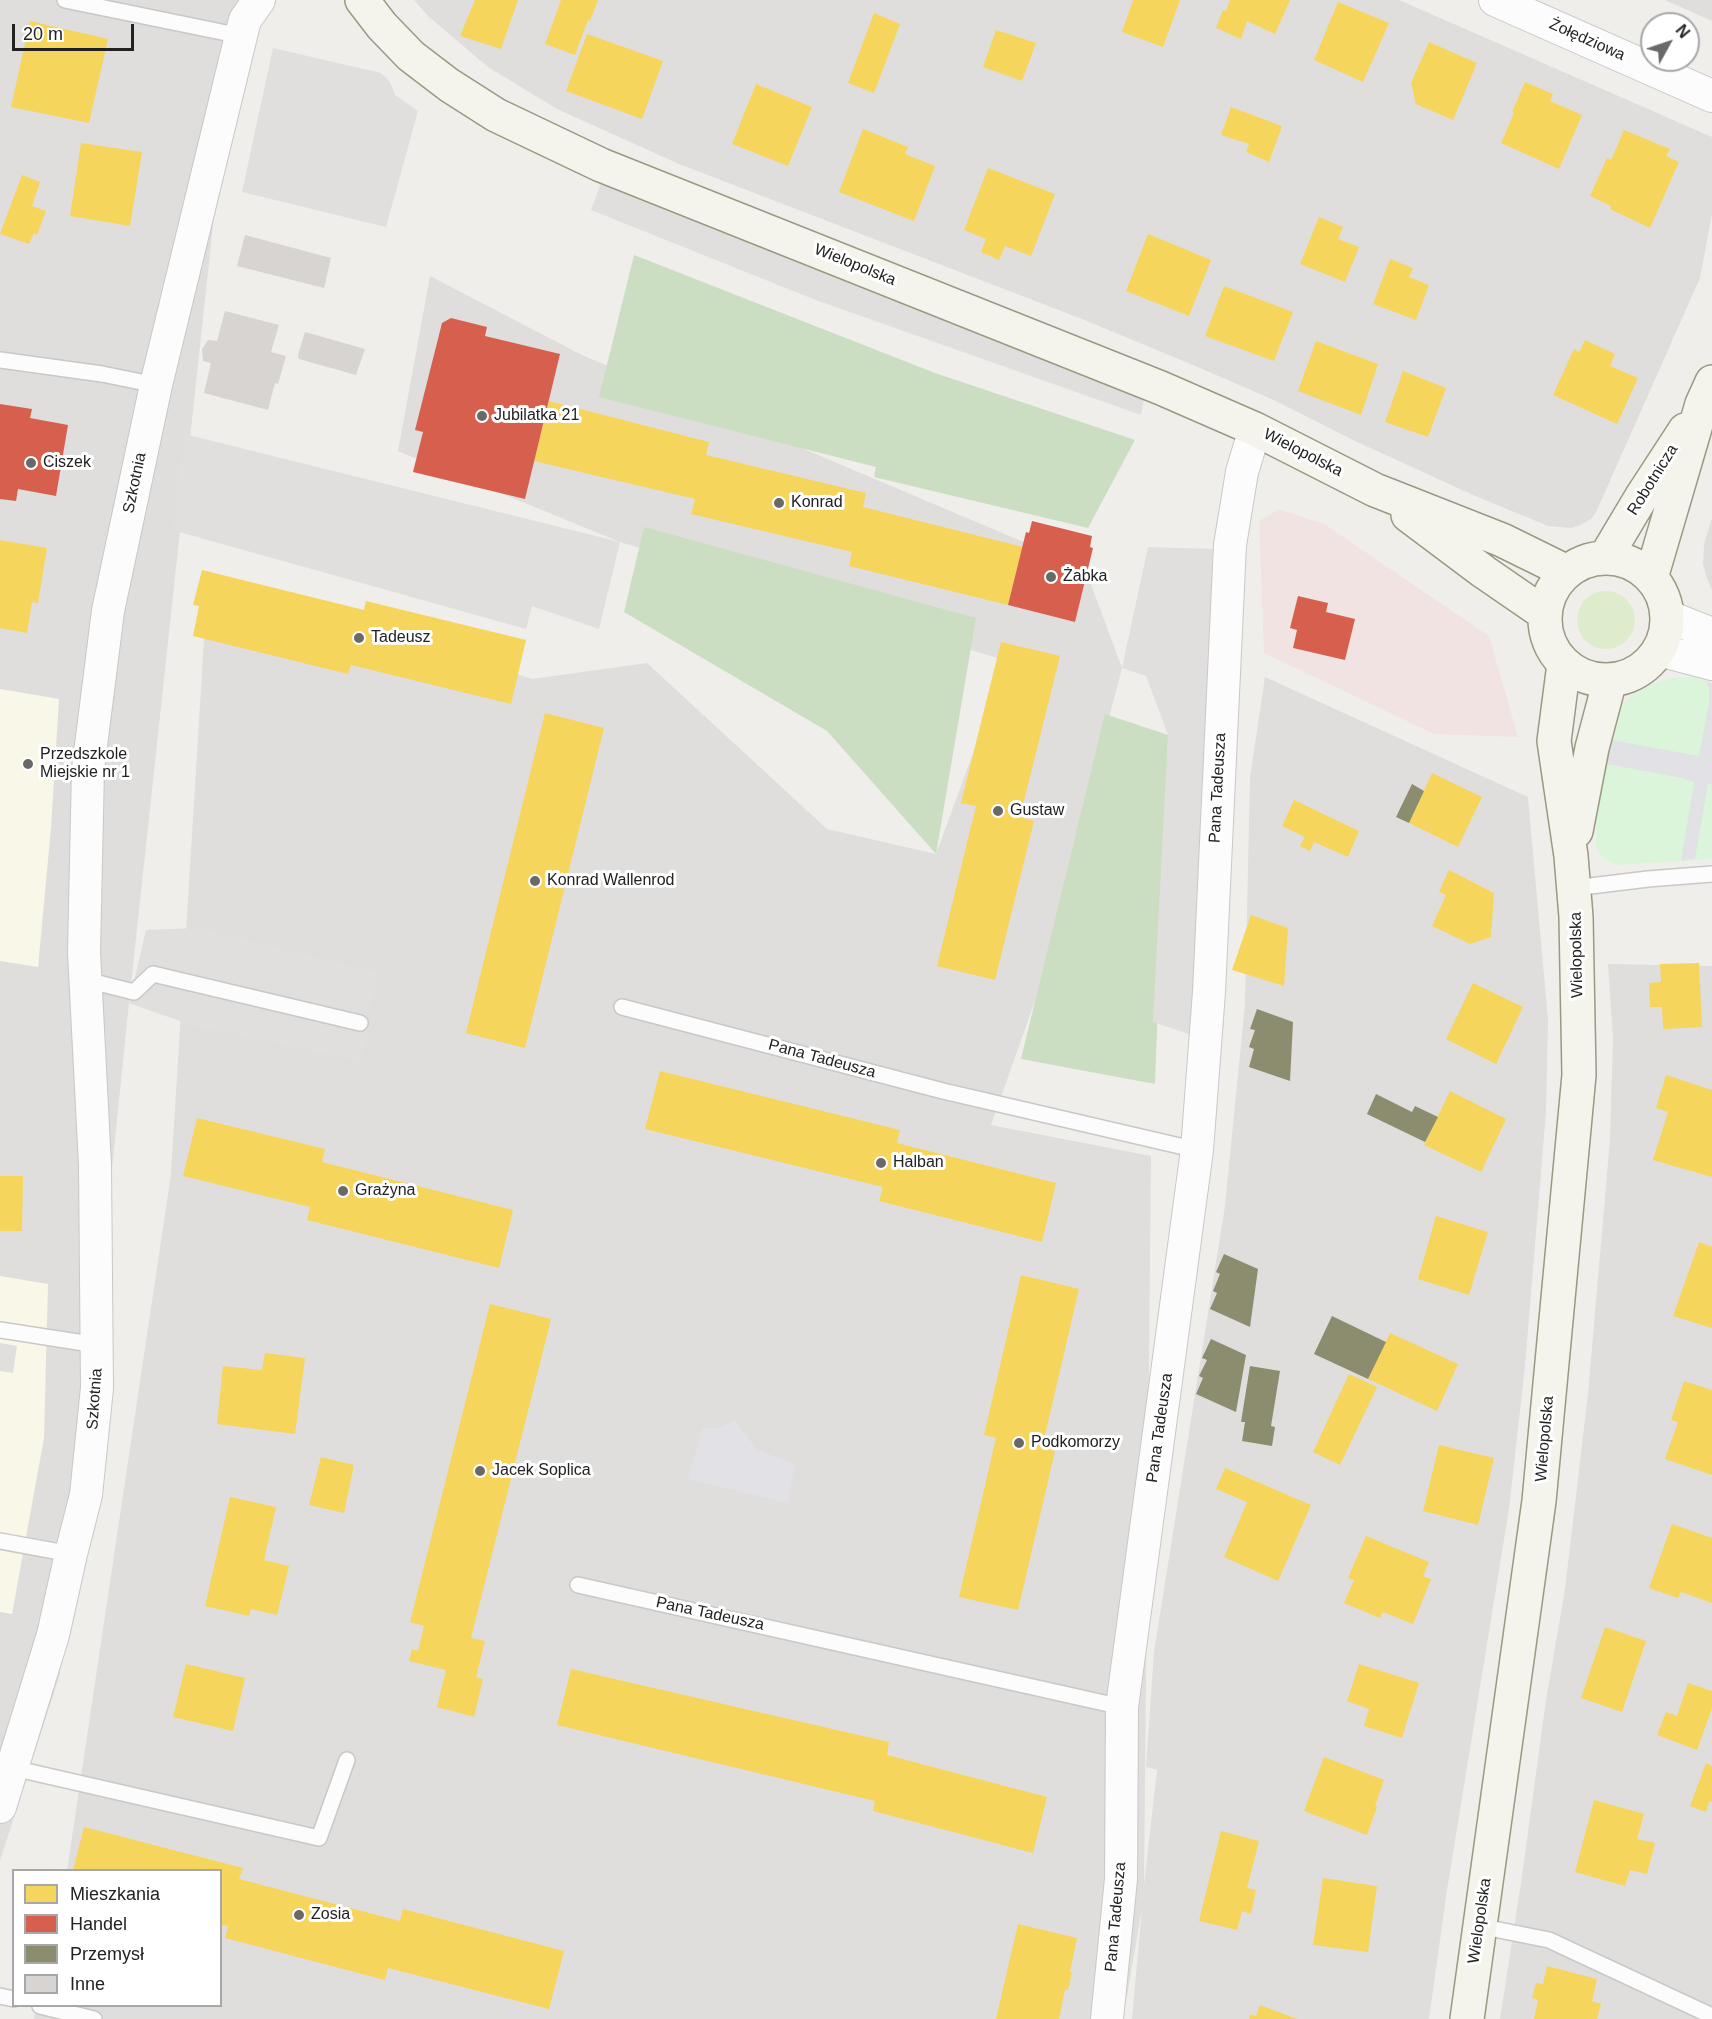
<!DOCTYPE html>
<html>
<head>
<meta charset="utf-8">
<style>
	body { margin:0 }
	#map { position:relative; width:1712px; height:2019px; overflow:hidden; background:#f0eeeb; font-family:Arial,sans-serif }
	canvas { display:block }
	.legend { position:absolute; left:12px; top:1869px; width:210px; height:138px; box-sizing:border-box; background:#fff; border:2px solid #a7a7a7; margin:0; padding:8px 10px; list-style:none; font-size:18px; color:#222 }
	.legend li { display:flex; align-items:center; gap:12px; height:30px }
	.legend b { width:30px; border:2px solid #a7a7a7 }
	.north { position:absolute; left:1640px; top:12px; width:60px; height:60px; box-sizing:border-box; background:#fff; border:2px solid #a7a7a7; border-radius:50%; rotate:50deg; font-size:16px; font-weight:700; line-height:24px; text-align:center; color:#222 }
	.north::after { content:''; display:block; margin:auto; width:21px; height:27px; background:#6a6968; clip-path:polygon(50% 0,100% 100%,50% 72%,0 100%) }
	.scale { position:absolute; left:12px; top:24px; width:122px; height:27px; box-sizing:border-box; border:3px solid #222; border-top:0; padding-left:8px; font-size:18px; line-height:21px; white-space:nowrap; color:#222; -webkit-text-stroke:4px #fff; paint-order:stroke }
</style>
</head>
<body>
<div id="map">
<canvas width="1712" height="2019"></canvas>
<ul class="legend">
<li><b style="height:16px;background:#f6d55c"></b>Mieszkania</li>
<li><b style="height:16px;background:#d6604d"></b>Handel</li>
<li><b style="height:16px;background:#8c8c6e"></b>Przemysł</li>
<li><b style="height:16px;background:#d7d4d2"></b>Inne</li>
</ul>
<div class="north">N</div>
<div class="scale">20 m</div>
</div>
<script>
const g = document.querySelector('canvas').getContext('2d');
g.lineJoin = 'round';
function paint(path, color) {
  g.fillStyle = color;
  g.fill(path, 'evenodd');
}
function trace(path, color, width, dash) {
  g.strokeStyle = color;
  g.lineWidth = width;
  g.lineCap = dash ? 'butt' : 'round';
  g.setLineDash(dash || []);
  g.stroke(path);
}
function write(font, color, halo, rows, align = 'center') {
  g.font = font + ' Arial,sans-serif';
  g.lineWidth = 6;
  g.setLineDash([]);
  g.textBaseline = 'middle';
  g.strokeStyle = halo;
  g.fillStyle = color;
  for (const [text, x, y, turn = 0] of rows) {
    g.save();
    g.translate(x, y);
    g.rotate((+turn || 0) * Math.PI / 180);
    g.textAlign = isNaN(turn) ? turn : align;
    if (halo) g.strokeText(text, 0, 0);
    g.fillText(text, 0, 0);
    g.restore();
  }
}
paint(new Path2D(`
	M0,0H270L228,87L129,1003L60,1674L0,1861Z
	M414,0H1399L1712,137V214L1700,278L1597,510L1591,519L1580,525L1571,528L1548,526L1473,495L1353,440L1276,401L1193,365L1082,319L679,164L557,109L488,67L428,16Z
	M1665,0H1712V21Z
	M430,276L582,355L1085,568L1122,668L1035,1001L991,1125L1151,1156L1144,1885L1157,1770L1146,1767L1154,1652L1225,1206L1245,1004L1250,777L1265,677L1528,797L1548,1020L1546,1112L1525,1366L1509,1509L1447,1890L1429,2019H1132L1142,1908L1123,2019H34L37,2006H220V1870H67L171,1174L208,575L532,679L647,663L827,829L936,854L1007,661L620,542L398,451Z
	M1712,518V590L1706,576L1703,564L1704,544Z
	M1608,964L1712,966V2019H1500L1522,1876L1546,1700L1565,1589L1588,1394L1610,1139L1613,1038Z`), '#dfdedc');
paint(new Path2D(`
	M1279,509L1324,524L1489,636L1518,737L1434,734L1264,653L1259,521Z`), '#f1e3e1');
paint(new Path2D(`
	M0,689L59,699L51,828L38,967L0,961Z
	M0,1276L48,1284L44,1438L12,1614L0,1612Z`), '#f8f7e8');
paint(new Path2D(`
	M1577 620a29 29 0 1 1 58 0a29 29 0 1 1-58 0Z`), '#ddeccb');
paint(new Path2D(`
	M634,255L935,373L1135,440L1088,528L874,477L876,467L599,397Z
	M644,527L976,618L936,854L827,731L624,612Z
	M1105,714L1168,735L1155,1084L1021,1059Z`), '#cbdec1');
paint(new Path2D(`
	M1692,677L1712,683V859L1617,865C1607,861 1599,857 1596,846L1597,796L1616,713L1631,696L1654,683L1670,678Z`), '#daf5da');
paint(new Path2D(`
	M273,48L381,73L390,82L395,95L418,111L386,227L242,192Z
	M601,183L1146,388L1141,415L813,299L591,210Z
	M184,434L620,542L599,629L532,606L526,629L172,530Z
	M1148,547L1213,549L1204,855L1195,1036L1153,1022L1168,735L1146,676L1122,668Z
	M196,928L377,972L362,1062L212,1029L205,1030L129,1003L146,930Z
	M0,1343L17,1346L13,1373L0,1371Z`), '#e0dfde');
paint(new Path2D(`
	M1706,681L1712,683V785L1708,784L1695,859L1681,861L1694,782L1682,778L1601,763L1606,739L1699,756L1709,702V688Z
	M735,1420L757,1450L795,1464L788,1503L688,1479L702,1429L721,1427Z`), '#e2e1e5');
paint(new Path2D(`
	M475,0H518L501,49L460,36Z
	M561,0H598L590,21L588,20L575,55L545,44Z
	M1133,0H1180L1163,47L1122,32Z
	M1230,0H1290L1275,34L1247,21L1241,39L1216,28L1223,10L1226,11Z
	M1338,2L1389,23L1363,82L1314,60Z
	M874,13L900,24L874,93L848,83Z
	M30,21L108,39L89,123L11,107Z
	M996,30L1036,43L1022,81L983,67Z
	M587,34L663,61L642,119L566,91Z
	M1429,42L1477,63L1453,120L1416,104L1411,83Z
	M1525,82L1553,94L1550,101L1582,115L1559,169L1501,143L1514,113L1512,112Z
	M756,84L812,107L788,166L732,144Z
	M1231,107L1282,126L1269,162L1246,152L1249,144L1221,135Z
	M863,129L908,147L905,154L935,166L914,221L839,192Z
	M1624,130L1670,149L1666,156L1679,162L1650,228L1610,209L1611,206L1590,196L1607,158L1611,160Z
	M81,143L142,152L130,226L70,216Z
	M988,168L1055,194L1031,256L1005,246L999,260L981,252L986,239L964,230Z
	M22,175L40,182L32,206L46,211L37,235L34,233L29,244L0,234Z
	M1319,217L1343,227L1338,239L1359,247L1345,282L1300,264Z
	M1148,234L1211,260L1189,316L1126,291Z
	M1390,259L1413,268L1409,277L1429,285L1416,320L1373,304Z
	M1224,286L1293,312L1274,361L1205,336Z
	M1585,340L1615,354L1610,366L1638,378L1617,424L1553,395L1574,349L1579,352Z
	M1316,341L1378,364L1361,415L1298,391Z
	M1403,371L1446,388L1428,437L1385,422Z
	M549,401L709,442L706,455L866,493L863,507L1023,547L1008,605L849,566L852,552L691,514L695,499L534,461Z
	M0,540L47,548L38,603L32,602L27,633L0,628Z
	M202,570L364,610L366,601L526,640L511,704L351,665L348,674L193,636L199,606L193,605Z
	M1001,642L1060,656L1020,817L1034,821L995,980L937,966L976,806L961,803Z
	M545,713L604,728L525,1048L466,1033Z
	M1432,773L1482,797L1458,847L1409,823Z
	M1294,800L1359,831L1348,857L1314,842L1310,851L1300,846L1305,837L1282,826Z
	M1449,870L1494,893L1491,937L1470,944L1432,926L1446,895L1439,892Z
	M1251,915L1288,928L1284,986L1232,970Z
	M1699,963L1702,1027L1663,1029L1662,1007H1650L1649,983L1661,982L1660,964Z
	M1473,983L1523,1007L1496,1064L1446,1039Z
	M660,1071L900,1130L897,1143L1056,1183L1042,1242L879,1201L883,1187L645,1129Z
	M1666,1075L1712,1090V1177L1653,1160L1668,1112L1656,1108Z
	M1450,1091L1506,1119L1481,1172L1424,1145Z
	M197,1118L325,1149L322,1162L513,1210L499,1268L307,1220L310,1207L183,1176Z
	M0,1176H23L22,1231H0Z
	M1436,1216L1488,1232L1469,1295L1418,1279Z
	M1699,1242L1712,1247V1328L1673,1316Z
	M1021,1275L1079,1289L1042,1448L1055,1451L1018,1610L959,1597L996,1438L984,1435Z
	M490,1304L551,1319L471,1638L485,1641L476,1677L483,1679L474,1717L437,1707L446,1670L409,1661L412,1649L418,1651L424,1626L410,1622Z
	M1390,1333L1458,1364L1437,1411L1368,1379Z
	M265,1353L305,1358L295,1434L217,1424L223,1366L262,1370Z
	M1349,1374L1377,1387L1340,1465L1313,1452Z
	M1684,1381L1712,1390V1475L1665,1459L1678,1422L1671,1420Z
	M1439,1445L1494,1458L1478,1525L1423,1511Z
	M321,1457L354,1465L344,1513L309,1505Z
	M1225,1468L1311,1505L1278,1581L1224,1557L1247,1502L1216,1489Z
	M230,1497L276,1507L264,1560L289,1566L277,1615L251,1609L249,1616L205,1606Z
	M1672,1524L1712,1538V1603L1681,1592L1678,1598L1649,1588Z
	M1366,1536L1429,1562L1423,1576L1431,1579L1413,1624L1383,1612L1380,1618L1344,1603L1354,1580L1348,1578Z
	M1605,1627L1646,1641L1622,1712L1581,1698Z
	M186,1664L245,1678L233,1731L173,1717Z
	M1359,1664L1419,1683L1402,1738L1364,1726L1369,1709L1347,1701Z
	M571,1669L889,1742L887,1755L1047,1797L1033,1853L873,1811L875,1801L557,1725Z
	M1688,1683L1712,1691V1708L1697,1750L1657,1735L1666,1712L1677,1716Z
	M1324,1757L1384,1780L1375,1806L1377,1807L1367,1835L1304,1811Z
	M1706,1763L1712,1766V1802L1709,1801L1706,1812L1690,1806Z
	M1594,1800L1644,1814L1637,1839L1655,1843L1647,1874L1630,1870L1625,1886L1575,1872Z
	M84,1827L243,1868L239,1879L400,1921L403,1909L564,1951L549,2009L388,1968L385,1980L225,1938L228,1926L220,1925V1870H73Z
	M1221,1831L1259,1841L1247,1888L1256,1890L1251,1914L1242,1911L1237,1930L1199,1921Z
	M1323,1878L1377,1886L1368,1952L1313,1945Z
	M1018,1924L1077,1938L1070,1972H1072L1068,1990H1065L1059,2019H996Z
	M1547,1966L1597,1979L1592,2001L1601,2004L1597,2019H1534L1538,2000L1532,1998L1536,1983L1543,1984Z
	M1260,2005L1297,2019H1249L1251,2014L1256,2016Z`), '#f6d55c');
paint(new Path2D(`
	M451,318L487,327L485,336L560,354L525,499L413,472L423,432L415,430L442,323Z
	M0,404L32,409L30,418L68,425L56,496L18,489L16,501L0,499Z
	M1032,521L1092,536L1090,547L1093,548L1075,622L1008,605L1026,532L1029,533Z
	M1298,596L1328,603L1326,612L1355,619L1345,660L1293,648L1297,630L1290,628Z`), '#d6604d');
paint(new Path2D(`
	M1412,784L1424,791L1409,823L1396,817Z
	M1257,1009L1293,1022L1290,1081L1249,1067L1254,1049L1249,1047L1255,1030L1250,1029Z
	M1376,1094L1412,1112L1415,1106L1438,1117L1425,1142L1367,1114Z
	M1224,1254L1258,1269L1250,1327L1210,1309L1217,1293L1213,1291L1220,1274L1216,1272Z
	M1332,1316L1386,1342L1368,1379L1314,1354Z
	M1211,1339L1246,1355L1236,1412L1196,1394L1203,1378L1199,1376L1207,1360L1202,1358Z
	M1250,1366L1280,1371L1271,1426L1275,1427L1272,1446L1242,1441L1245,1422H1241Z`), '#8c8c6e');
paint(new Path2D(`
	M245,235L331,258L324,288L237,266Z
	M225,311L279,325L271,352L286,356L278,384L275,383L268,410L204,393L211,363L203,361L202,349L208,340L217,341Z
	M305,332L365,349L356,375L299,359L298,355Z`), '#d7d4d2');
const lane = new Path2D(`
	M65,0L241,36
	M0,360L102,374L156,385
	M1574,888L1648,879L1712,874
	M86,980L134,992L153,974L360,1023
	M622,1007L943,1091L1197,1150
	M0,1330L97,1345
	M0,1541L71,1554
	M578,1585L1122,1707
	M13,1768L319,1838L347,1760
	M1479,1926L1549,1940L1712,2016
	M0,1996L14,1999
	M40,2006L94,2019`);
const street = new Path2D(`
	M1495,0L1712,96
	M1667,616L1712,634
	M1659,650L1712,664
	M0,1807L53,1635L71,1554L86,1495L97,1388L95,1165L84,952L88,769L108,611L156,385L241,36L245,20L259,0
	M1107,2019L1121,1879L1122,1707L1197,1150L1209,992L1230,545L1242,472L1255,429`);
const secondary = new Path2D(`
	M362,0L382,26L411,56L449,85L496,115L601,165L1161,388L1255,429L1375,490L1502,540L1567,572
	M1408,515L1484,572L1545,614
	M1605,558L1642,496L1685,430
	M1545 619a61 61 0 1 1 122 0a61 61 0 1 1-122 0Z
	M1651,578L1702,404L1712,382
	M1576,831L1592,748L1610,680
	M1467,2019L1539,1501L1579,1075L1576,917L1571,856L1554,741L1564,664`);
trace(lane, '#c9c8c7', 18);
trace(street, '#c9c8c7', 34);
trace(secondary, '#999a82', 36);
trace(lane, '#fdfcfc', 15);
trace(street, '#fdfcfc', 32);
trace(secondary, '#f4f4ed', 33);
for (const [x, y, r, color] of [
	[482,416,6,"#6a6968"],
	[31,463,6,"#6a6968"],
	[779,503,6,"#6a6968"],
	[1051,577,6,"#6a6968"],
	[359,638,6,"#6a6968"],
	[28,764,6,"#6a6968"],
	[998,811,6,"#6a6968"],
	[535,881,6,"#6a6968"],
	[881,1163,6,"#6a6968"],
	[343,1191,6,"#6a6968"],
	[1019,1443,6,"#6a6968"],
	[480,1471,6,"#6a6968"],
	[299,1915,6,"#6a6968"]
]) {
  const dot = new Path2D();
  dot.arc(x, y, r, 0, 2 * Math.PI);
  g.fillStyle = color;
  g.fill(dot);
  trace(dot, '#fff', 2);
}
write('16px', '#222', '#fff', [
	["Żołędziowa",1587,40,24],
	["Wielopolska",855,265,22],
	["Wielopolska",1303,453,27],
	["Robotnicza",1653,480,-58],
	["Szkotnia",135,483,-78],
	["Pana Tadeusza",1218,788,-87],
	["Wielopolska",1577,955,-91],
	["Pana Tadeusza",822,1059,15],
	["Szkotnia",95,1399,-86],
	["Pana Tadeusza",1160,1428,-82],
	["Wielopolska",1545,1439,-85],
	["Pana Tadeusza",710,1614,12],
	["Pana Tadeusza",1116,1917,-85],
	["Wielopolska",1480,1921,-82]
]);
write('16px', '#222', '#fff', [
	["Jubilatka 21",494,416],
	["Ciszek",43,463],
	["Konrad",791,503],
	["Żabka",1063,577],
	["Tadeusz",371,638],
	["Przedszkole",40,755],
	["Miejskie nr 1",40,773],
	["Gustaw",1010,811],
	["Konrad Wallenrod",547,881],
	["Halban",893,1163],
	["Grażyna",355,1191],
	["Podkomorzy",1031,1443],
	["Jacek Soplica",492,1471],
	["Zosia",311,1915]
], 'left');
</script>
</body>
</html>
